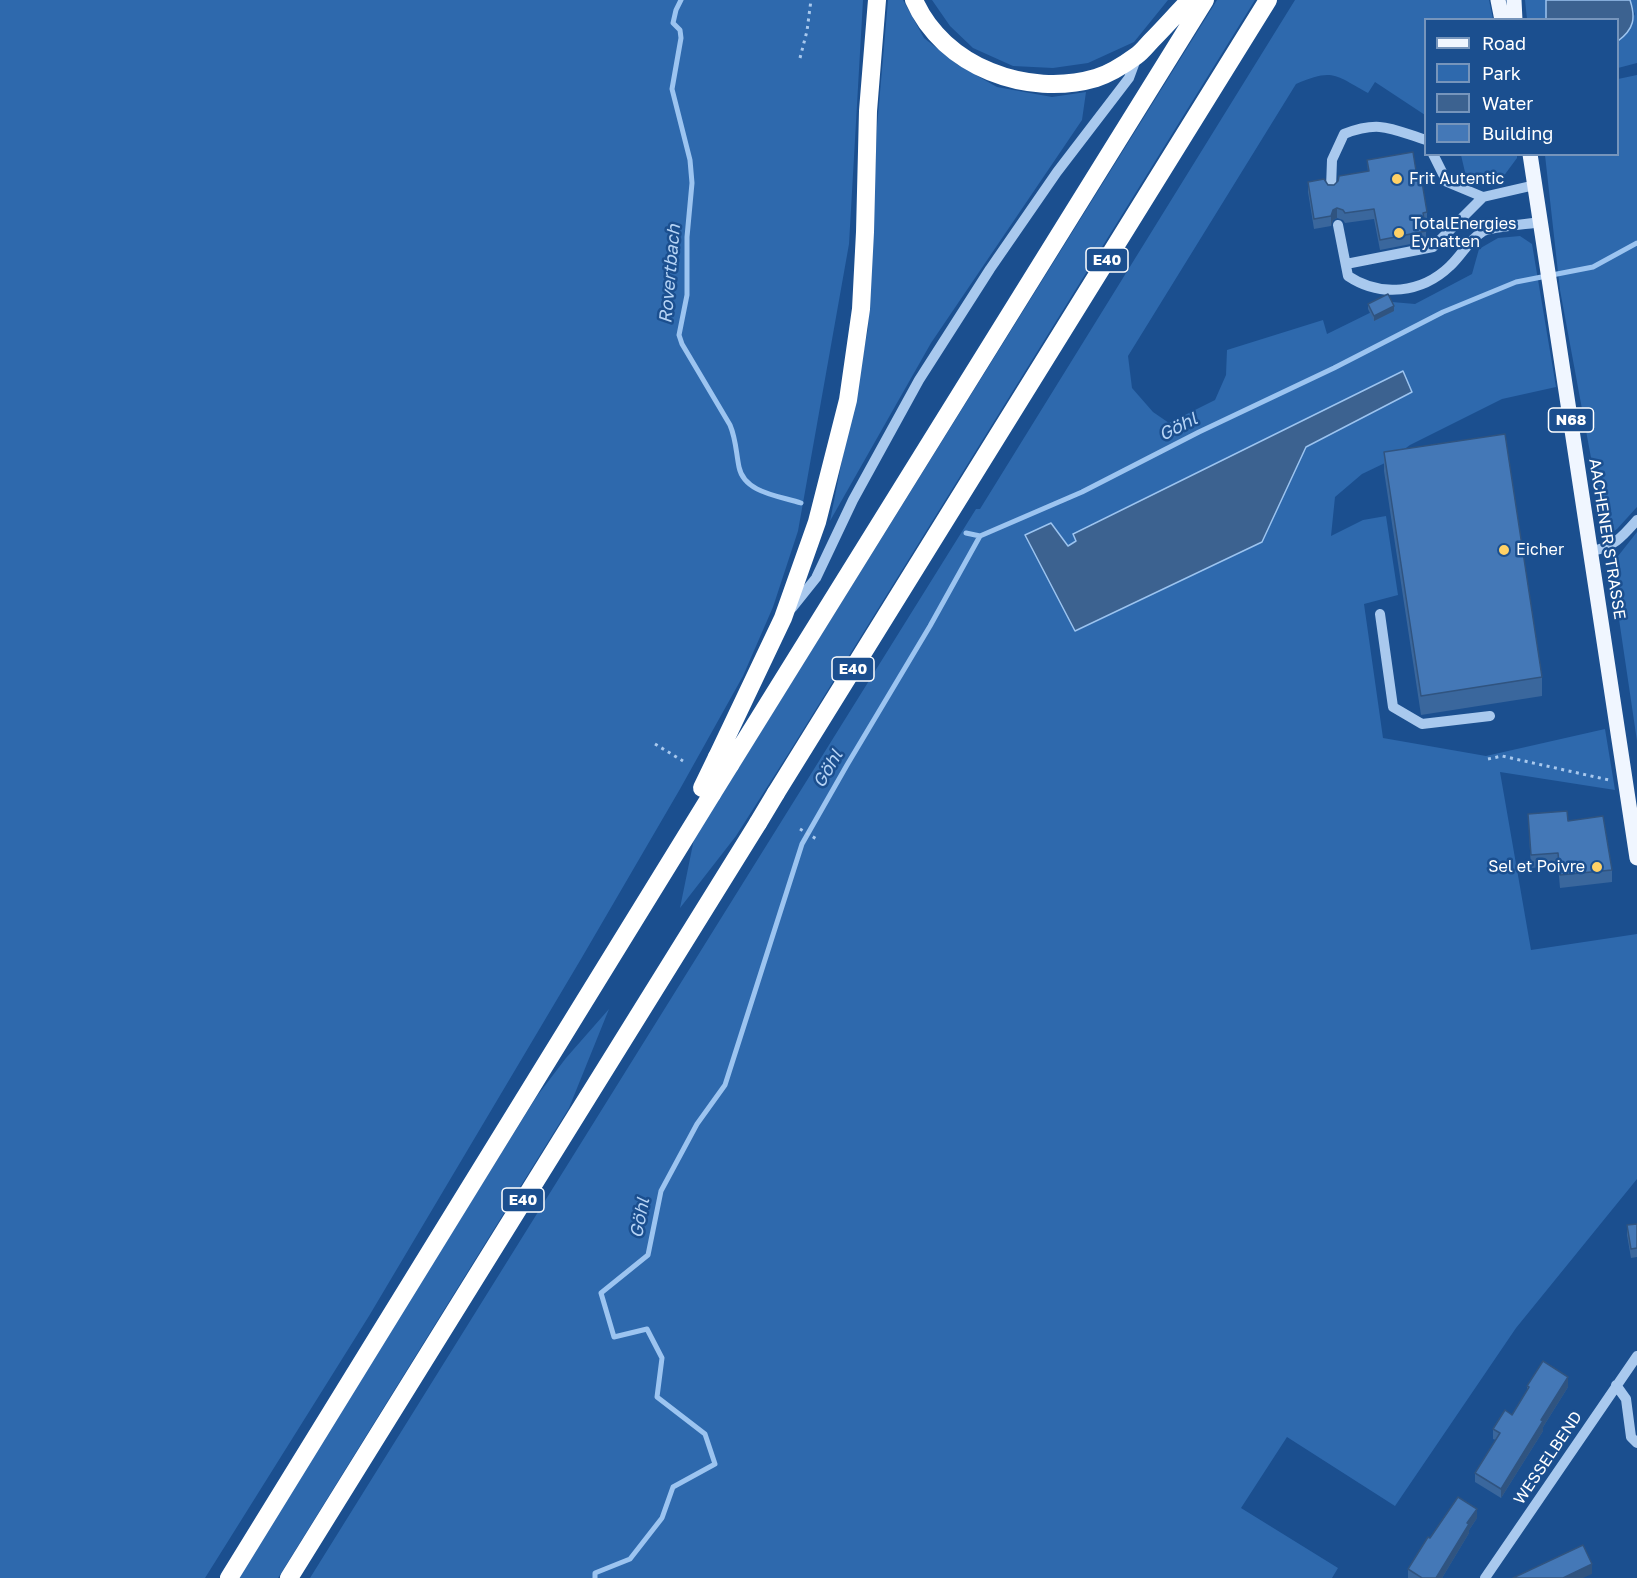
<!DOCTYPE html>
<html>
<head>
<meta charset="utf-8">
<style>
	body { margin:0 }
	#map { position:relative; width:1637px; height:1578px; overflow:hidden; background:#1b4f8f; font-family:"Golos Text",sans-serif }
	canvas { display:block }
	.legend { position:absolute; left:1424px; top:18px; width:195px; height:138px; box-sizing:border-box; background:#1b4f8f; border:2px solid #7695bc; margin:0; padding:8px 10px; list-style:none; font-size:18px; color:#fff }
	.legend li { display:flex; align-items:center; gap:12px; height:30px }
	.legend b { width:30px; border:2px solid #7695bc }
</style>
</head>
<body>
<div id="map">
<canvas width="1637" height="1578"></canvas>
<ul class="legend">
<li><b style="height:8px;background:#f0f6ff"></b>Road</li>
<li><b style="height:16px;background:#2e69ad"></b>Park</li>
<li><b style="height:16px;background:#3c6290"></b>Water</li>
<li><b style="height:16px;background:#4478b7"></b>Building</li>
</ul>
</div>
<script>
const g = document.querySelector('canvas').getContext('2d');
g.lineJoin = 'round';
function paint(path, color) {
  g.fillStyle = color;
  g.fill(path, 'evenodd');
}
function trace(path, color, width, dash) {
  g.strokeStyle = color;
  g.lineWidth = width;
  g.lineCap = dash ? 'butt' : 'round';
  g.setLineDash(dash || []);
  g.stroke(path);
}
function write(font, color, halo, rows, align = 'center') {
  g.font = font + ' "Golos Text",sans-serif';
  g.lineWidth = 5;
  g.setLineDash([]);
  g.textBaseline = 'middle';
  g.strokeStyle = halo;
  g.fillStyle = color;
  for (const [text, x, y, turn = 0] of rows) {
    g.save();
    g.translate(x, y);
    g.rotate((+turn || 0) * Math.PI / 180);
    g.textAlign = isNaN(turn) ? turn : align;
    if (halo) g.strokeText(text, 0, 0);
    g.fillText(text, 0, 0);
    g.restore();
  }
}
paint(new Path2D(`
	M0,0H863L849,244L798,531L773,607L743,676L680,789L581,959L369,1316L205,1578H0Z
	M888,0H903L924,38L958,65L997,87L1052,97L1086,92L1082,120L931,343L830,521L868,329L877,127Z
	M932,0H1168L1134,42L1088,63L1053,68L1013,66L973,48L950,26Z
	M1217,0H1255L790,751L736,836L680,908L694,839Z
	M1295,0H1489L1493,19L1426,20L1425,115L1375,82L1368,93C1335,75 1333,68 1296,84L1128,356L1132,388L1153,412L1169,423L1215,400L1226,375L1227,350L1323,320L1327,334L1392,302L1415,304L1472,274L1479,249L1498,238L1520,236L1532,244L1556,387L1502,399L1410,445L1387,462L1362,474L1335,497L1331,536L1363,520L1386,516L1398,595L1364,604L1383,738L1486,756L1605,729L1615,790L1500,772L1531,950L1637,934V1179L1516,1328L1395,1506L1287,1437L1241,1508L1338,1568L1332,1578H310L976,509H980ZM1403,372L1412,392L1306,447L1262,542L1076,631L1051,523L1067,546L1076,541L1073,533Z
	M1525,0H1546V19H1527Z
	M1630,0H1637V63L1618,68V41L1622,38L1635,14Z
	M1637,75V507L1617,529L1610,534L1604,528L1560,290L1545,155L1618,154V79Z
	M1461,155H1517V158L1500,181L1468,185Z
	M1637,532V741L1611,565Z
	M609,1009L569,1108L278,1578H236L537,1096L566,1058Z`), '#2e69ad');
const water = new Path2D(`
	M1546,0H1630C1636,18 1634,29 1618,41V20L1546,19Z
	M1403,371L1412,392L1306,447L1262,542L1075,631L1025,535L1051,523L1068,546L1076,541L1073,534Z`);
paint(water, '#3c6290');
trace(water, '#9cc4f0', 1.5);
trace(new Path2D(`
	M681,0L676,10L673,23L680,30L681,38L672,89L690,160L692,183L687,237V295L679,335L682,344L730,425C736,439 736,452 739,467C744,493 780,496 801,503
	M966,533L980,536
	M595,1578V1573L630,1559L662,1518L673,1487L715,1464L705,1434L657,1397L662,1358L647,1329L614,1337L601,1293L648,1255L661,1191L697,1124L725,1085L802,844L847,765L930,626L980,536L1082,492L1199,432L1334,368L1443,312L1516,282L1593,267L1637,243`), '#9cc4f0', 5);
trace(new Path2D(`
	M800,58L807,31L811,0
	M655,744L683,761
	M1488,759L1502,756L1609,780
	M800,829L818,840`), '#a9c9ee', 3, [3, 4.5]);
trace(new Path2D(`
	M1433,154L1447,182L1483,197
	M1331,188L1332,160L1344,134C1380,120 1391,129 1426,140
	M1338,225L1348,276C1381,298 1422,293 1450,266C1462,255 1468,241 1482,232C1488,227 1530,224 1541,222
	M1346,264L1433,247L1483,197L1535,185
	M1591,551C1613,548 1623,536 1637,520
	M792,608L816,578L853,500L919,380L990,269L1057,172L1129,78L1136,59
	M1380,614L1393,707L1422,724L1490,716
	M1616,1385L1626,1399L1631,1437L1637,1443
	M1485,1578L1637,1356`), '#a9c9ee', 10);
trace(new Path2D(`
	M1498,0L1502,20
	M1514,0L1515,20
	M1530,154L1637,858`), '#f0f6ff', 15);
trace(new Path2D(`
	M914,0C943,67 1028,98 1096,78C1109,74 1125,64 1136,56C1142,52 1147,45 1152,40C1165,27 1177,13 1190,0
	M717,757L783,618L817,522L848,400L861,309L865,232L868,111L877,0
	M730,765L1205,0
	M776,793L1268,0
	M229,1578L712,794
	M289,1578L758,823`), '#fff', 18);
trace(new Path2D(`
	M702,788L717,757
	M712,794L730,765
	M758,823L776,793`), '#fff', 18);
paint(new Path2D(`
	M1367,160L1417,177L1427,212V222L1425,223L1426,231V241L1380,250L1374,219L1345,223L1343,220L1337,218L1333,220L1331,226L1314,229L1308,192V182L1334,185L1368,172Z
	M1368,304L1394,311L1374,321L1368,309Z
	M1384,452L1542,677V696L1421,715L1384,471Z
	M1528,814L1568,821L1612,870V882L1560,888L1558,866L1531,868Z
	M1637,1224V1257L1631,1258L1627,1235V1225Z
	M1527,1386L1568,1387L1543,1427V1431L1501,1498L1475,1482V1473L1496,1440L1493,1439V1429L1512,1415L1527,1391Z
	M1477,1518L1469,1530V1533L1442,1578H1408V1569L1430,1538Z`), '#3a679d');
paint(new Path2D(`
	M1337,208V218L1333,220L1331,226V216L1333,210Z
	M1394,306V311L1374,321V316Z
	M1568,1377V1387L1543,1427V1431L1501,1498V1489L1541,1420Z
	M1477,1509V1518L1469,1530V1533L1442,1578H1436L1467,1523Z
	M1592,1564V1574L1583,1578H1563Z`), '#305480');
const building = new Path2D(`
	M1413,152L1417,177L1421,176L1427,212L1423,213L1426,231L1380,240L1374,209L1345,213L1343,210L1337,208L1333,210L1331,216L1314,219L1308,182L1324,179L1328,185H1334L1338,181L1339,176L1369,171L1367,160Z
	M1388,294L1394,306L1374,316L1368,304Z
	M1505,434L1542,677L1421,696L1384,452Z
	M1567,811L1568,821L1603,816L1612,870L1560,875L1558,853L1531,855L1528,814Z
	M1637,1224V1248L1631,1249L1627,1225Z
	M1543,1361L1568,1377L1541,1420L1543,1421L1501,1489L1475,1473L1500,1433L1493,1429L1505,1410L1512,1415L1529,1387L1527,1386Z
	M1458,1497L1477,1509L1467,1523L1469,1524L1436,1578H1422L1408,1569L1428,1537L1430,1538Z
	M1583,1545L1592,1564L1563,1578H1513Z`);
paint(building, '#4478b7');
trace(building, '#305480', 1.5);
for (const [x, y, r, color] of [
	[1397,179,6,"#ffd166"],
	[1399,233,6,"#ffd166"],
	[1504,550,6,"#ffd166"],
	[1597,867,6,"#ffd166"]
]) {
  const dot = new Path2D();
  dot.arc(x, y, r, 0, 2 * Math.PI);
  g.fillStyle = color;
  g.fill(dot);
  trace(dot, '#1b4f8f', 2);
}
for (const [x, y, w] of [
	[1107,260,42],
	[1571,420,45],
	[853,669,42],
	[523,1200,42]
]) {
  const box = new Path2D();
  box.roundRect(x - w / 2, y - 12, w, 24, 4.5);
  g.fillStyle = '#1b4f8f';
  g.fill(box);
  trace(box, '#fff', 1.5);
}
write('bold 15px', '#fff', null, [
	["E40",1107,260],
	["N68",1571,420],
	["E40",853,669],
	["E40",523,1200]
]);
write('16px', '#fff', '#1b4f8f', [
	["Frit Autentic",1409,179],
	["TotalEnergies",1411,224],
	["Eynatten",1411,242],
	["Eicher",1516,550],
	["Sel et Poivre",1585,867,"right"]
], 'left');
write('16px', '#fff', '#1b4f8f', [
	["AACHENER STRASSE",1607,539,81],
	["WESSELBEND",1548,1458,-56]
]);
write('italic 18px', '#b5d3f5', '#1b4f8f', [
	["Rovertbach",670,274,-85],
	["Göhl",1178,427,-27],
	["Göhl",828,769,-60],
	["Göhl",640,1218,-79]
]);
</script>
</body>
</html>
